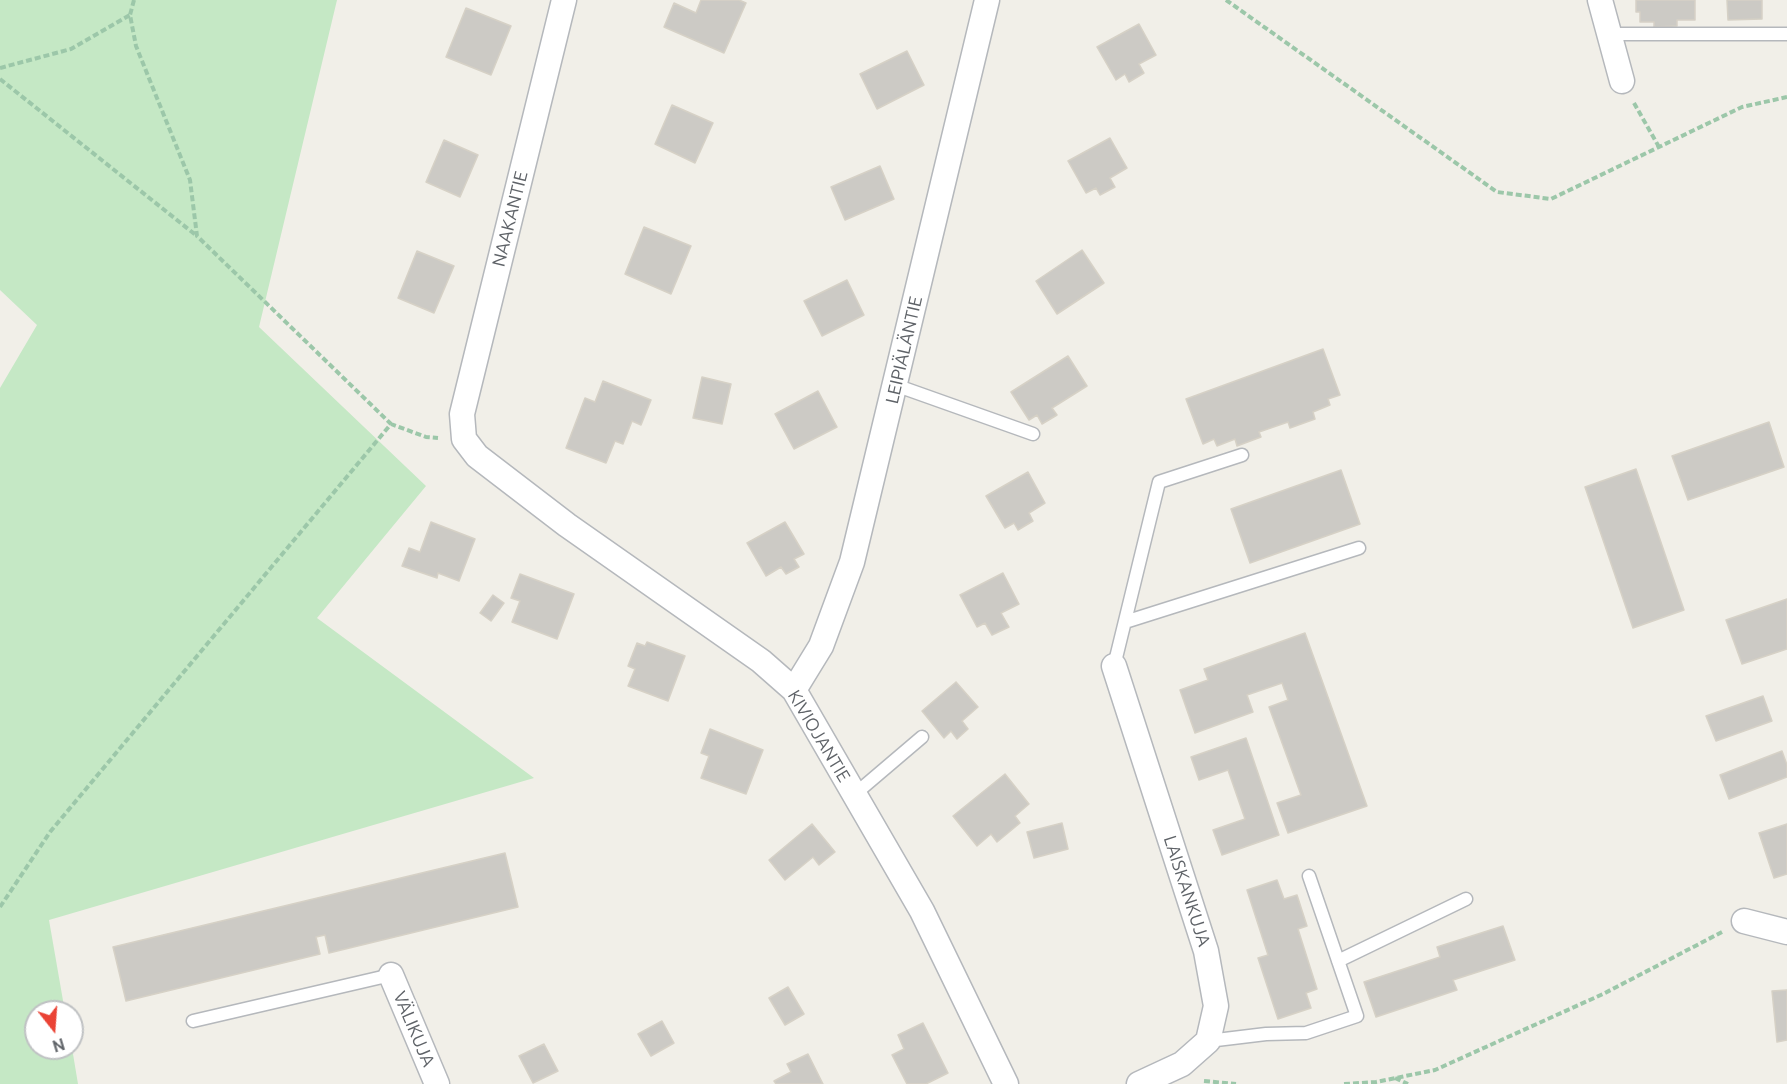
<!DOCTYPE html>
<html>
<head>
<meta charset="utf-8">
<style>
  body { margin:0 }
  #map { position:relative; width:1787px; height:1084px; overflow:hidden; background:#f1efe8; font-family:Ubuntu,sans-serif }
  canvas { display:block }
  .north { position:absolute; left:24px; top:1000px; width:60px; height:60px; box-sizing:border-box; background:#fff; border:2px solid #bfc1c3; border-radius:50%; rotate:163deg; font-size:16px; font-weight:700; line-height:24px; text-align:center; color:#5f6368 }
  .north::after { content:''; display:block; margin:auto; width:21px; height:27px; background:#ea4335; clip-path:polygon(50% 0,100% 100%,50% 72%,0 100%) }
</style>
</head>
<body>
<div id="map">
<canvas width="1787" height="1084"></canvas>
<div class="north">N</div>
</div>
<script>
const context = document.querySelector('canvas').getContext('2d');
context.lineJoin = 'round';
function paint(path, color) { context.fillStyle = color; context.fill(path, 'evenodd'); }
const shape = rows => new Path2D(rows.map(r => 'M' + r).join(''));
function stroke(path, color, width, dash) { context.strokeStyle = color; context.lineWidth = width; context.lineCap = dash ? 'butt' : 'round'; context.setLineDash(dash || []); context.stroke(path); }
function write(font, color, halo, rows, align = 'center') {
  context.font = font + ' Ubuntu,sans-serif'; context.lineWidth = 5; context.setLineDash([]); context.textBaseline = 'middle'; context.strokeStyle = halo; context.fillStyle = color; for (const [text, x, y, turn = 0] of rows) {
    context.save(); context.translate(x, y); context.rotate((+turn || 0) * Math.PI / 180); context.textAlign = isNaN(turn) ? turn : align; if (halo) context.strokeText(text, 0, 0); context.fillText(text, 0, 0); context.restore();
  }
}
paint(shape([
  [0,0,337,0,259,327,426,486,317,618,534,778,49,920,65,1012,36,1012,36,1048,72,1048,78,1084,0,1084,0,388,37,325,0,290]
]), '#c5e8c5');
const building = shape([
  [701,0,739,0,746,3,724,53,664,27,674,3,696,13,701,0],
  [1636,0,1695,0,1695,20,1677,20,1677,26,1654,27,1654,22,1640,22,1640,12,1636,12,1636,0],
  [1727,0,1762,0,1762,19,1728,20,1727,0],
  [466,8,511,26,491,75,446,57,466,8],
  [1139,24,1156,55,1139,64,1144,73,1129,82,1125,74,1116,80,1097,47,1139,24],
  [907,51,924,85,877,109,860,74,907,51],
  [672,105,713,123,695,163,655,144,672,105],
  [1110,138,1127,168,1110,178,1115,187,1100,195,1096,188,1086,193,1068,161,1110,138],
  [444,140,478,155,460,197,426,182,444,140],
  [880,166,894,199,845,220,831,187,880,166],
  [644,227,691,246,671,294,625,274,644,227],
  [1082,250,1104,283,1057,314,1036,281,1082,250],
  [417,251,454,266,434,313,398,298,417,251],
  [847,280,864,315,822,336,804,301,847,280],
  [1323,349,1340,395,1328,399,1330,405,1313,412,1315,419,1290,428,1288,422,1259,432,1261,437,1237,446,1235,439,1217,446,1214,439,1203,444,1186,399,1323,349],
  [1068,356,1087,386,1052,408,1057,415,1042,424,1037,415,1029,420,1011,392,1068,356],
  [702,377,731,384,722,424,693,418,702,377],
  [603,381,651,400,641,425,632,421,623,444,615,441,606,463,566,448,585,398,595,402,603,381],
  [818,391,837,427,794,449,775,414,818,391],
  [1769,422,1784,467,1688,500,1672,456,1769,422],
  [1636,469,1684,610,1633,628,1585,487,1636,469],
  [1341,470,1360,524,1250,563,1231,509,1341,470],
  [1028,472,1045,503,1029,513,1033,521,1018,530,1014,523,1005,528,986,496,1028,472],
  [431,522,475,539,459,581,438,573,437,578,402,566,409,548,420,552,431,522],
  [785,522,804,554,794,559,799,567,786,574,781,567,766,576,747,543,785,522],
  [1003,573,1019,604,1001,613,1009,627,992,635,985,623,977,627,960,595,1003,573],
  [520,574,574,594,557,639,512,622,520,601,511,598,520,574],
  [493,595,504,603,491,621,480,613,493,595],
  [1787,599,1787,649,1742,664,1726,620,1787,599],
  [1305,633,1367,806,1288,833,1277,803,1301,795,1269,707,1288,700,1282,683,1247,695,1253,712,1195,733,1180,690,1208,680,1204,669,1305,633],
  [647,642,685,656,668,701,628,686,635,669,628,666,637,643,645,646,647,642],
  [956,682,978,707,962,721,968,729,957,739,951,731,944,738,922,711,956,682],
  [1763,696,1772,721,1716,741,1706,716,1763,696],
  [710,729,763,750,746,794,701,778,709,756,701,753,710,729],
  [1246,738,1279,835,1222,855,1213,830,1245,819,1228,770,1199,780,1191,757,1246,738],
  [1782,751,1787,765,1787,777,1729,799,1720,775,1782,751],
  [1005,774,1029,804,1015,816,1020,823,997,842,991,834,977,846,953,816,1005,774],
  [1062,823,1068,849,1034,858,1027,832,1062,823],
  [812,824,835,852,819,865,813,857,785,880,769,860,812,824],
  [1787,824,1787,874,1774,878,1759,833,1787,824],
  [505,853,518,907,329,953,325,935,316,937,320,954,126,1001,113,947,505,853],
  [1277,880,1284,899,1297,895,1307,926,1298,929,1317,989,1306,993,1311,1008,1278,1019,1258,958,1268,955,1247,890,1277,880],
  [1503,926,1515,960,1453,980,1457,990,1376,1017,1364,982,1440,957,1437,947,1503,926],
  [788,987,804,1014,785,1025,769,998,788,987],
  [1787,990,1787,1040,1777,1042,1772,991,1787,990],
  [662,1021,674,1043,651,1056,638,1034,662,1021],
  [923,1023,948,1073,926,1084,907,1084,892,1055,904,1049,898,1035,923,1023],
  [544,1044,558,1071,533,1083,519,1056,544,1044],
  [808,1054,823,1084,776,1084,774,1081,791,1072,787,1064,808,1054]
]);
paint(building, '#cccac5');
stroke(building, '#d6d1c6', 1.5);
const service = shape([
  [1609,34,1786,34],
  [895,385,1033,434],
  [1125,622,1359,548],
  [1114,666,1159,482,1242,455],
  [855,794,922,737],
  [1338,961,1466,899],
  [193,1021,391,975],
  [1208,1041,1266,1034,1306,1033,1357,1016,1309,876]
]);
const minor = shape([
  [564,0,462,414,464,439,477,456,567,525,761,661,794,690,922,911,1006,1084],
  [1600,0,1622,81],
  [1114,666,1206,951,1216,1006,1208,1041,1182,1064,1139,1084],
  [794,690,821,646,852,562,987,0],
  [1744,921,1787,932],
  [391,975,437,1084]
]);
stroke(service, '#b5b8bc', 15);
stroke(minor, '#b5b8bc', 27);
stroke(shape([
  [134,0,130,15,136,46,190,180,197,236,391,424],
  [1226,0,1497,192,1551,199,1742,107,1787,97],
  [0,68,71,49,130,15],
  [0,79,197,236],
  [1634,103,1659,147],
  [0,907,50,832,391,424,426,437,438,438],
  [1395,1078,1408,1084],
  [1204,1081,1236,1084],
  [1344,1084,1376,1082,1435,1070,1603,994,1722,932]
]), '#9cc7a9', 4, [6, 3]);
stroke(service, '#fff', 12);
stroke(minor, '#fff', 24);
write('18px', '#5f6368', '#fff', [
  ["NAAKANTIE",510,219,-76],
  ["LEIPIÄLÄNTIE",904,350,-77],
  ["KIVIOJANTIE",819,736,59],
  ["LAISKANKUJA",1187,891,72],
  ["VÄLIKUJA",414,1029,67]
]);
</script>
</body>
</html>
